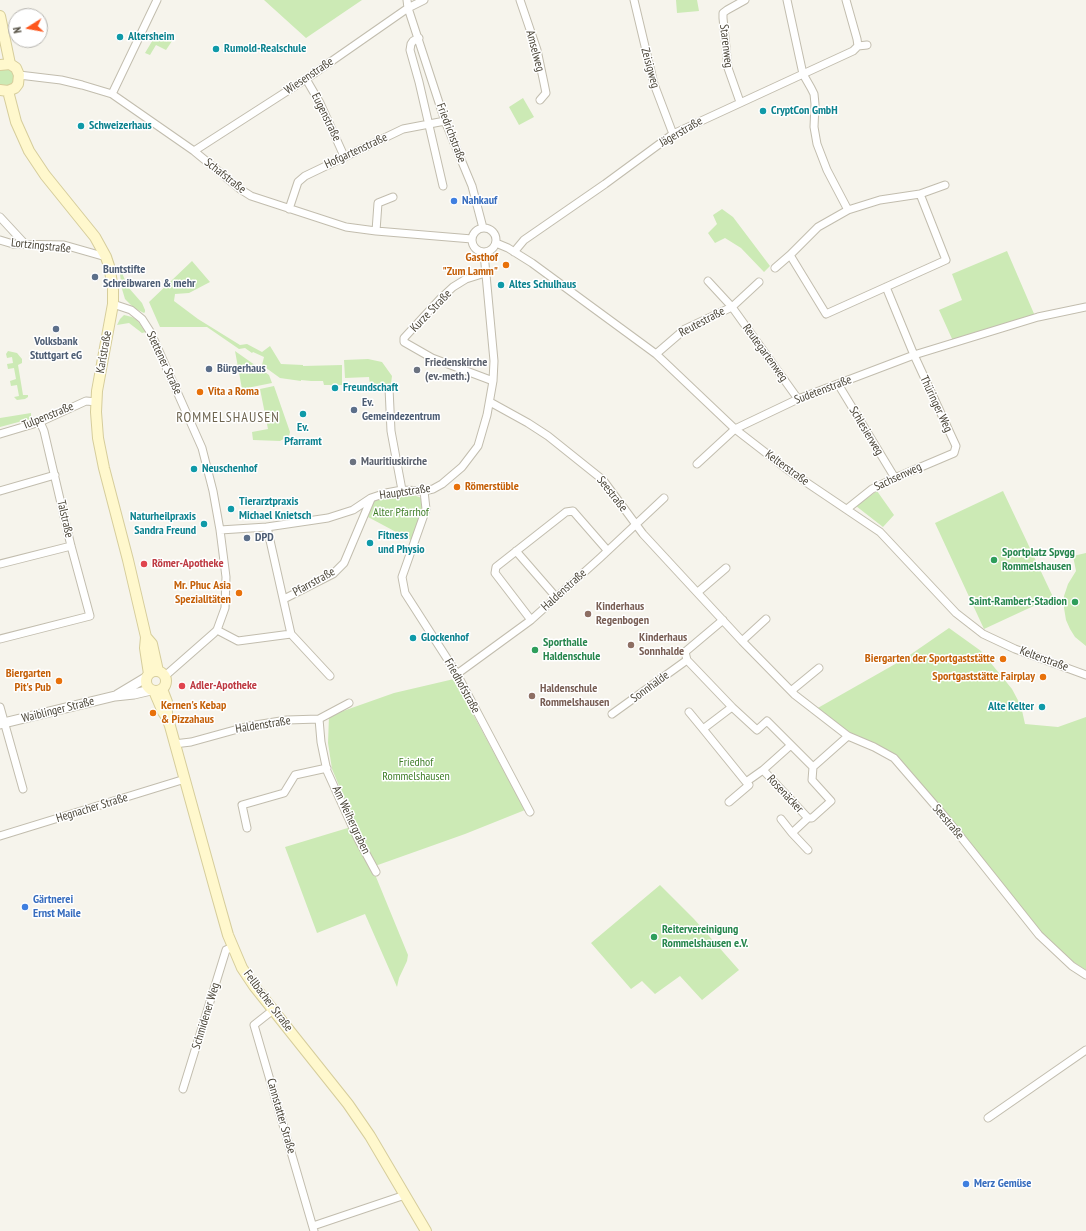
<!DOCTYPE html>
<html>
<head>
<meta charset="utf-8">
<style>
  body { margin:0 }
  #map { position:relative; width:1086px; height:1231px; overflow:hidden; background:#f6f4ec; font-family:"PT Sans Narrow",sans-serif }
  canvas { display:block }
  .north { position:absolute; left:8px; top:8px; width:40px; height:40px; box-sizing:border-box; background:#fff; border:1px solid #b7b5b0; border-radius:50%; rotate:259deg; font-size:11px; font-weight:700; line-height:16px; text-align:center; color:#4b4639 }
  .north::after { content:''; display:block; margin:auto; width:14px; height:18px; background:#fd561c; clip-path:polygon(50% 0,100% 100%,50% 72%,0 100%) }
</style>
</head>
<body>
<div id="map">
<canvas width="1086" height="1231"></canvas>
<div class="north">N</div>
</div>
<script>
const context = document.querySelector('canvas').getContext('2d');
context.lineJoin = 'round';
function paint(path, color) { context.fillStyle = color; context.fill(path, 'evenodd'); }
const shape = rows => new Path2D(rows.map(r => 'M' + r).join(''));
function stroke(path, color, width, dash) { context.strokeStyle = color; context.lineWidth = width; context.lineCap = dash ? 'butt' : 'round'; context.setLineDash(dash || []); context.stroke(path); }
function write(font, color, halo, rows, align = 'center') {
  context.font = font + ' "PT Sans Narrow",sans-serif'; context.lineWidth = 3; context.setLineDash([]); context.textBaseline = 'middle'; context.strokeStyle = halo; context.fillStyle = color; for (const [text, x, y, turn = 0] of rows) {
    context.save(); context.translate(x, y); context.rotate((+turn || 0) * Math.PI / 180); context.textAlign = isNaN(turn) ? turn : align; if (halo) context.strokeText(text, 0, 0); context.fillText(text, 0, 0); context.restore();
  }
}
paint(shape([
  [264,0,362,0,306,38],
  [676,0,697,0,699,11,677,13],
  [157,33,172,41,166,50,156,45,150,55,145,53],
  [2,68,11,69,14,74,14,81,10,86,7,87,0,85,0,69],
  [523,98,534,117,519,125,509,107],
  [722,209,733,217,770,266,764,272,741,248,725,238,715,243,708,233,717,224,713,215],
  [1007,251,1035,316,953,341,939,310,962,300,952,274],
  [192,261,210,282,189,293,175,294,174,301,198,319,240,345,247,344,262,352,270,346,281,364,303,365,303,366,342,365,342,385,324,385,323,381,311,381,301,380,301,381,280,378,262,365,264,357,253,352,252,353,245,348,239,349,207,327,160,327,149,302],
  [121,273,122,273,128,287,142,303,145,310,145,312,144,313,134,308,125,299,122,289,120,274],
  [124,315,132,317,137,320,146,332,142,333,129,323,117,325,120,319],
  [8,351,17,353,22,359,22,363,18,365,23,395,28,395,28,397,25,399,17,400,14,397,19,396,17,385,11,386,10,381,16,379,14,368,8,369,7,364,13,363,12,357,7,358,6,354],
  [235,351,269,375,272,383,242,389],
  [368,359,382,362,392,376,391,384,390,386,371,386,370,385,369,377,345,378,344,360],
  [274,386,290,432,289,436,280,441,253,440,252,432,268,429,260,389],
  [31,413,31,421,26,423,26,420,0,427,0,418],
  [877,491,894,515,883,527,856,506],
  [1003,491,1053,597,984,629,935,523],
  [403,495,416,496,422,498,423,509,411,540,368,517,373,501],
  [1086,553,1086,646,1075,637,1070,629,1066,620,1064,608,1064,596,1068,584,1076,571,1073,556],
  [949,628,981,651,1012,689,1021,706,1025,724,1058,727,1086,717,1086,970,1072,961,1040,931,947,815,876,745,851,733,816,709,904,659],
  [454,679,525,810,465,834,375,866,355,827,356,826,332,769,328,743,329,716,394,693],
  [351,827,374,872,408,955,407,961,399,978,397,987,365,914,317,933,285,847],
  [660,885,694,919,739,970,702,1000,680,976,655,994,642,981,631,989,591,943]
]), '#cceab5');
const minor = shape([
  [407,0,408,8,445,121,472,186,483,228],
  [520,0,537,50,544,83,546,93,540,100],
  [634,0,654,84,673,134],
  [787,0,803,74,811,88,814,94,815,104,814,127,817,144,827,170,848,210],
  [846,0,857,39,858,46],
  [419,38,413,41,411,44,410,50,419,82,443,186],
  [19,75,61,80,82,85,112,94,194,151,240,189,251,196,346,227,376,231,472,239],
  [306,79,320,103,344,156],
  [112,94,157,0],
  [740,102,728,68,723,18,723,13,727,10,745,0],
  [194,151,306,79,408,8,424,0],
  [920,194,946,260,826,314,790,255,818,227,848,210,880,200,920,194],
  [920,194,945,185],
  [289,209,298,182,305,176,403,129,445,121],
  [0,217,25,244],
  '472 240a12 12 0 1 1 24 0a12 12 0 1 1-24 0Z',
  [376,231,378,203,393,197],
  [0,240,13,244,64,245,106,257],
  [496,243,508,248,532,263,656,354,735,429,788,470,880,532,956,613,983,634,1015,649,1086,675],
  [514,252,524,240,605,184,673,134,803,74,853,51,858,46,867,45],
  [775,268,790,255],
  [485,273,466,279,453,287,440,299,404,338,404,342,432,358,493,381],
  [708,281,732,307,798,399],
  [113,304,131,310,142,319,151,333,202,448,213,491,220,530,226,577,225,608,217,630,214,633,165,676],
  [656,354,685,329,732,307,759,282],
  [838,384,895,478],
  [389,388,391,431,402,490],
  [490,402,528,423,548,436,603,480,643,534,742,641,795,695,848,736,874,747,894,758,945,817,1039,935,1072,966,1086,975],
  [0,434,40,422,86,401,97,402],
  [697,464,735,429,798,399,914,355,1038,317,1086,307],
  [0,491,55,475],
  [424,491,426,509,402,577,405,593,457,674,530,812],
  [847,509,872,489,895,478,954,453,956,446,914,355,886,287],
  [267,527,291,634],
  [220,530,267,527,328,518,353,510,371,498,386,493,402,490,424,491,433,489,442,484,462,467,478,446,487,415,493,381,494,361,484,253],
  [516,551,556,597],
  [0,564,71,546],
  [698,592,726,568],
  [284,599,333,574,344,563,371,499],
  [531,620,495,573,496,567,566,512,573,511,607,550],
  [217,630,238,641,291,634,330,676],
  [0,639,90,616,71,546,44,431,40,422],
  [742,641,766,619],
  [687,660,732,707,703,729,746,782,763,770,791,745,813,767,848,736],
  [457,674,531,620,600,558,664,498],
  [791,691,819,668],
  [0,707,23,789],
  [732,707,757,730,767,721,791,745],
  [689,712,703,729],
  [612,714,687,660,685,652,723,620],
  [319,719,321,742,327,771,357,837,376,872],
  [174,744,191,742,249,726,287,720,319,719,349,703],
  [763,770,808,818],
  [729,802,749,785,746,782],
  [781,819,792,833],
  [247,828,242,805,284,793,295,775,327,768],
  [0,836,185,779],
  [808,850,792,833,808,818,812,818,831,801,812,780,813,767],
  [273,1010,254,1025,314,1231],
  [183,1089,226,950,233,947],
  [988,1118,1086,1050],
  [313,1226,405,1195]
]);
const tertiary = shape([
  [117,695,147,677],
  [0,724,115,696,134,694,151,690]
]);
const secondary = shape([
  [0,16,10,64],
  [0,65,10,64,16,68,19,75,18,84,15,88,8,91,0,90],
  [8,91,16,122,29,151,45,175,95,237,106,257,109,266,113,288,113,304,97,391,96,412,98,438,104,468,128,560,146,637,145,648,149,674],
  [146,637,152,644,158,671],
  '146 681a10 10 0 1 1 20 0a10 10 0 1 1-20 0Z',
  [162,689,167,702,167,718,170,726,215,889,228,935,242,968,254,986,348,1104,370,1136,426,1231],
  [154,691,163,712,167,718]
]);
stroke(minor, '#c2bdae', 9);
stroke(tertiary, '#c2bdae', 11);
stroke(secondary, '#d6cd9b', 12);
stroke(minor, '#fff', 7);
stroke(tertiary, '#fff', 9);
stroke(secondary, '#fff8cd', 10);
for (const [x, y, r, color] of [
  [120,37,4,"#0f9aa8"],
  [216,49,4,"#0f9aa8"],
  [763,111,4,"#0f9aa8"],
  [81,126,4,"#0f9aa8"],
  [454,201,4,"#3f7fe0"],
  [506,265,4,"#e8710a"],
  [95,277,4,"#5c6f8a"],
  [501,285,4,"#0f9aa8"],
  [56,329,4,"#5c6f8a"],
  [209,369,4,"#5c6f8a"],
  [417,370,4,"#6b7280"],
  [335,388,4,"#0f9aa8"],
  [200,392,4,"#e8710a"],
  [354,410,4,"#5c6f8a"],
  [303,414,4,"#0f9aa8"],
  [353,462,4,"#6b7280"],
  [194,469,4,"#0f9aa8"],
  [457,487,4,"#e8710a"],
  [231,509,4,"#0f9aa8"],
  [204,524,4,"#0f9aa8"],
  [247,538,4,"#5c6f8a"],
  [370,543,4,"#0f9aa8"],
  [994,560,4,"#2e9e5b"],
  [144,564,4,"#e0444e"],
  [239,593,4,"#e8710a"],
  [1075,602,4,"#2e9e5b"],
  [588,614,4,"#8d6e63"],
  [413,638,4,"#0f9aa8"],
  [631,645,4,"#8d6e63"],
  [535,650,4,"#2e9e5b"],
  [1003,659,4,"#e8710a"],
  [1043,677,4,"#e8710a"],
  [59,681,4,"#e8710a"],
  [182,686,4,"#e0444e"],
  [532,696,4,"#8d6e63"],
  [1042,707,4,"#0f9aa8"],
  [153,713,4,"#e8710a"],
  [25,907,4,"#3f7fe0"],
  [654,937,4,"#2e9e5b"],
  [966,1184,4,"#3f7fe0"]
]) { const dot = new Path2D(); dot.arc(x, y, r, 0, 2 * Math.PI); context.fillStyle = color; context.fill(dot); stroke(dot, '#fff', 1.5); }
write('bold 12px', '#0d838f', '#fff', [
  ["Altersheim",128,37],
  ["Rumold-Realschule",224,49],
  ["CryptCon GmbH",771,111],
  ["Schweizerhaus",89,126],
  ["Altes Schulhaus",509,285],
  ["Freundschaft",343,388],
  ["Ev.",303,428,"center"],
  ["Pfarramt",303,442,"center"],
  ["Neuschenhof",202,469],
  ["Tierarztpraxis",239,502],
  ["Michael Knietsch",239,516],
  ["Naturheilpraxis",196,517,"right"],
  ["Sandra Freund",196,531,"right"],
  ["Fitness",378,536],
  ["und Physio",378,550],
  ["Glockenhof",421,638],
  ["Alte Kelter",1034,707,"right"]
], 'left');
write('12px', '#4b4639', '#fff', [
  ["Starenweg",726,46,83],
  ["Amselweg",535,51,75],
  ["Zeisigweg",650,68,75],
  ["Wiesenstraße",309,76,-34],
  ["Eugenstraße",326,117,64],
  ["Jägerstraße",681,132,-30],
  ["Friedrichstraße",451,133,69],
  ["Hofgartenstraße",356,151,-25],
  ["Schafstraße",225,176,38],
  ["Lortzingstraße",41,246,6],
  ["Kurze Straße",431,311,-46],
  ["Reutestraße",702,322,-28],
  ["Karlstraße",104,352,-80],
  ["Reutegartenweg",765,353,54],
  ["Stettener Straße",164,363,65],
  ["Sudetenstraße",823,390,-21],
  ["Thüringer Weg",936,404,65],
  ["Tulpenstraße",48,416,-22],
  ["Schlesierweg",866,431,59],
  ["Kelterstraße",787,468,36],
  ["Sachsenweg",898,477,-25],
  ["Hauptstraße",405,492,-8],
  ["Seestraße",612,494,52],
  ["Talstraße",65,519,77],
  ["Pfarrstraße",314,582,-29],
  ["Haldenstraße",564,590,-42],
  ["Kelterstraße",1044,659,20],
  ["Friedhofstraße",462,686,61],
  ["Sonnhalde",650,687,-36],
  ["Waiblinger Straße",58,710,-14],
  ["Haldenstraße",263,725,-9],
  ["Rosenäcker",785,794,47],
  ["Hegnacher Straße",92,808,-17],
  ["Am Weihergraben",351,820,65],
  ["Seestraße",948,822,50],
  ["Fellbacher Straße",268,1001,53],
  ["Schmidener Weg",206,1016,-73],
  ["Cannstatter Straße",281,1116,74]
]);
write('bold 12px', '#366cbe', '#fff', [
  ["Nahkauf",462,201],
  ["Gärtnerei",33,900],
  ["Ernst Maile",33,914],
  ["Merz Gemüse",974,1184]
], 'left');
write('bold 12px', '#c56008', '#fff', [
  ["Gasthof",498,258],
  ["\"Zum Lamm\"",498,272],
  ["Vita a Roma",208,392,"left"],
  ["Römerstüble",465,487,"left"],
  ["Mr. Phuc Asia",231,586],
  ["Spezialitäten",231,600],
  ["Biergarten der Sportgaststätte",995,659],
  ["Biergarten",51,674],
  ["Pit's Pub",51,688],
  ["Sportgaststätte Fairplay",1035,677],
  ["Kernen's Kebap",161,706,"left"],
  ["& Pizzahaus",161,720,"left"]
], 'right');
write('bold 12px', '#4e5e75', '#fff', [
  ["Buntstifte",103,270],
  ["Schreibwaren & mehr",103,284],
  ["Volksbank",56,342,"center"],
  ["Stuttgart eG",56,356,"center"],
  ["Bürgerhaus",217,369],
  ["Ev.",362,403],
  ["Gemeindezentrum",362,417],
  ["DPD",255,538]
], 'left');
write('bold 12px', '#5b616d', '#fff', [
  ["Friedenskirche",425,363],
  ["(ev.-meth.)",425,377],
  ["Mauritiuskirche",361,462]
], 'left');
write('12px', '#417f2a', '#fff', [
  ["Alter Pfarrhof",401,513],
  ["Friedhof",416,763],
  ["Rommelshausen",416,777]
]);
write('bold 12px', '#27864d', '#fff', [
  ["Sportplatz Spvgg",1002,553],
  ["Rommelshausen",1002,567],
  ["Saint-Rambert-Stadion",1067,602,"right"],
  ["Sporthalle",543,643],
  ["Haldenschule",543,657],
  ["Reitervereinigung",662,930],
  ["Rommelshausen e.V.",662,944]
], 'left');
write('bold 12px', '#be3a42', '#fff', [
  ["Römer-Apotheke",152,564],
  ["Adler-Apotheke",190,686]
], 'left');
write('bold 12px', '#785e54', '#fff', [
  ["Kinderhaus",596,607],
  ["Regenbogen",596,621],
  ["Kinderhaus",639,638],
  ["Sonnhalde",639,652],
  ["Haldenschule",540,689],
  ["Rommelshausen",540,703]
], 'left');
context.letterSpacing = '1px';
write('14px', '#6e6550', '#fff', [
  ["ROMMELSHAUSEN",228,418]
]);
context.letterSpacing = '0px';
</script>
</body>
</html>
